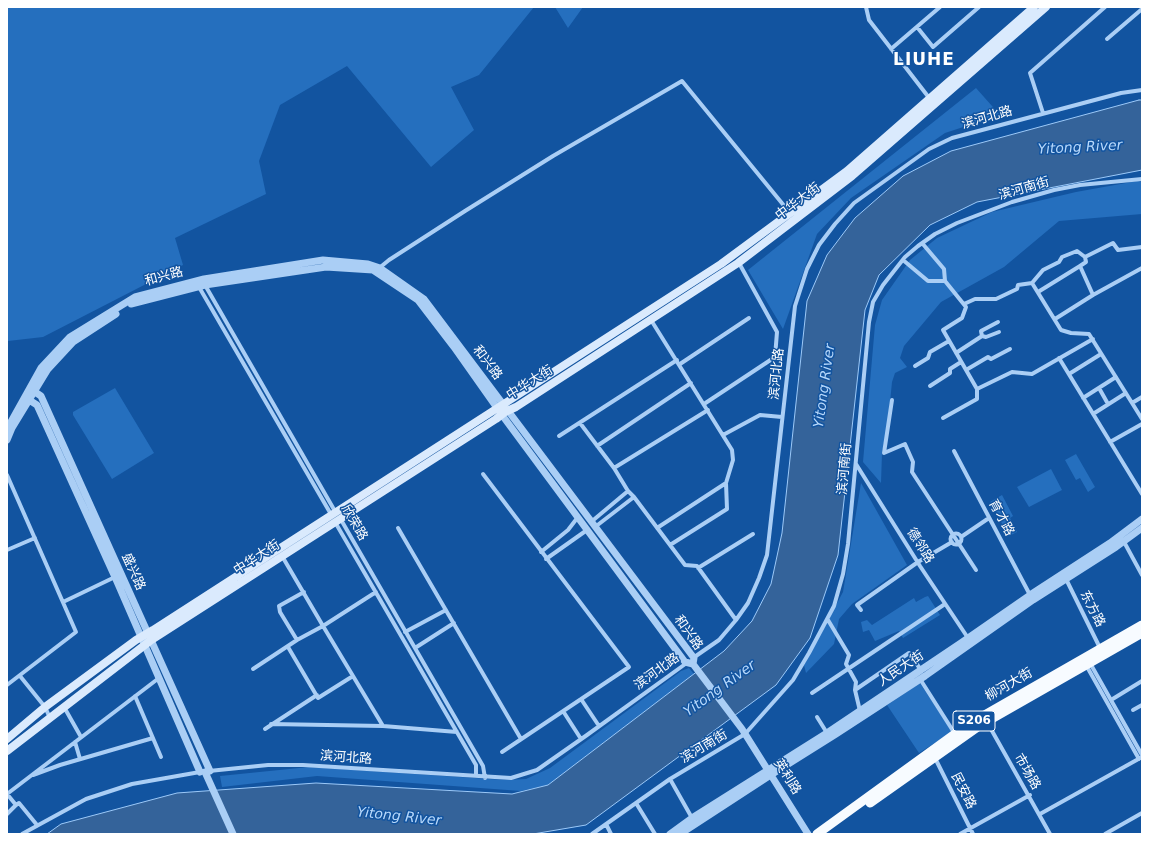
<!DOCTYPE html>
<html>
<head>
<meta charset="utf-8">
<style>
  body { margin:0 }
  #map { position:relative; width:1149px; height:841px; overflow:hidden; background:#1254a0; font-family:"DejaVu Sans",sans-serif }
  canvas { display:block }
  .frame { position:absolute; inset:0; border:8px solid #fff; pointer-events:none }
</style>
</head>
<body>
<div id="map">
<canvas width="1149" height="841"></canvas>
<div class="frame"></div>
</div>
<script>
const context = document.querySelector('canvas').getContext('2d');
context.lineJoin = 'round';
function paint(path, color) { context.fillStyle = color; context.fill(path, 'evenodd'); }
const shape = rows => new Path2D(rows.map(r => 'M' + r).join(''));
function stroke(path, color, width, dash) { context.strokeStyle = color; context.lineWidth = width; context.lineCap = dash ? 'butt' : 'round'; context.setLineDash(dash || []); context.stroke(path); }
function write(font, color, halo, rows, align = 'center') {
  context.font = font + ' "DejaVu Sans","Noto Sans SC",sans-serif'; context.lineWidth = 3; context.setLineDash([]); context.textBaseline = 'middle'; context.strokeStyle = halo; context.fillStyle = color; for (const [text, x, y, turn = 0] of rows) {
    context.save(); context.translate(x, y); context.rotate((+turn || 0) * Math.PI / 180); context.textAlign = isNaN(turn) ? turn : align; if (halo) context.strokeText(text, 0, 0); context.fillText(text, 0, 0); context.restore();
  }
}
paint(shape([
  [7,7,534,7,479,75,451,87,474,130,431,167,347,66,280,105,259,161,266,194,175,238,183,265,43,337,8,341,7,337],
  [555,7,583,7,568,28],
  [976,88,1000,115,945,133,851,198,817,234,783,329,748,270],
  [1137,181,1142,182,1142,214,1059,221,1004,267,941,302,904,346,900,358,907,367,895,373,892,382,888,423,882,453,881,483,863,462,875,325,882,300,910,260,937,238,992,212,1076,192],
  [115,388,154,453,112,479,73,415,73,412],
  [1076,454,1095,487,1088,492,1080,478,1076,480,1065,460],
  [1051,469,1062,490,1029,507,1017,487],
  [861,483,907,565,852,604,839,619,834,644,806,673,804,665,843,592],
  [1002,495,1013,516,1010,518,1017,532,1009,536,990,502],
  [928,596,940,615,903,638,899,631,875,641,869,630,863,632,861,622,867,620,872,625,914,598,916,602,925,597],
  [689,668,694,674,548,785,521,791,317,776,222,787,220,776,309,767,505,780,526,779,550,768,681,671],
  [920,683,952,732,919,753,887,705]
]), '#256fbe');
const water = shape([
  [1139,100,1142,100,1142,170,977,202,930,225,879,275,865,310,838,555,810,638,776,685,586,825,533,834,47,834,61,824,177,793,316,783,512,794,548,785,724,651,752,621,771,584,782,533,807,301,827,255,855,218,903,176,951,151,1139,100]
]);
paint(water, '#34639a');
stroke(water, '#9cc9f8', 1);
stroke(shape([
  [866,7,869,20,930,99],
  [917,27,933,47,979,7],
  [1107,39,1142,9],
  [891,49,940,7],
  [1043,113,1030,73,1105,7],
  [922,243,944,269,945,281,966,307,962,318,943,330,977,389],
  [1085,257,1113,243,1118,250,1142,247],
  [903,260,928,281,945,281],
  [378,269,389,260,465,211,553,156,682,81,790,213],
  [1032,283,1061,330,1071,333,1089,334,1142,419],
  [205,285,336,513],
  [199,287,332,516],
  [1038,292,1080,266],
  [964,304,975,299,996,299,1017,289,1018,285,1032,283,1043,270,1059,262,1062,257,1077,251,1085,257,1086,262,1080,266,1093,295],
  [1055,319,1093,295,1142,268],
  [651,320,732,450,733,460,726,483,727,509,670,545],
  [982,336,986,337,999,332],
  [956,353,982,336,981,331,998,322],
  [1059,358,1142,494],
  [680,364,749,318],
  [915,366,928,358,930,352,949,341],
  [966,370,988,357,991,359,1010,349],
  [1069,374,1101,354],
  [930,386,950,373,950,369,961,362],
  [1099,388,1108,404],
  [1083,398,1116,377],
  [892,400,884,453,905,444,913,462,912,472,976,570],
  [1132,403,1142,397],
  [704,404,775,357,777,332,739,263],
  [1093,414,1126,393],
  [943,418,977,399,977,389,1012,372,1032,374,1093,339],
  [580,423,614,468,628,491,634,497,685,565,697,566,736,620],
  [723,435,760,415,782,417],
  [559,436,677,360],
  [1110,442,1142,424],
  [597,446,691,383],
  [954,451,1030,595],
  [856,464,920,566,968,638],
  [614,468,708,410],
  [483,474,629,667,502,752],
  [7,475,76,632,7,685],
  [340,518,483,766,485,778],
  [335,522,476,765,476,776],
  [591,522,628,491],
  [595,527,634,497],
  [398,528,521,739],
  [657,528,726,483],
  '950.5 539a5.5 5.5 0 1 1 11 0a5.5 5.5 0 1 1-11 0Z',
  [961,537,989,518],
  [1123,540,1142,575],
  [7,550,35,538],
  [541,552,568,530,578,517],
  [546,559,587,530],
  [698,568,753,534],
  [1066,579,1100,648],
  [376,592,323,626,383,726],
  [63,602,115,577],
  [861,610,857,605,918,562,952,542],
  [828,620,849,655,846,664,856,682,855,690,860,711],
  [405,632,446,610],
  [297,640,280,612,279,606,304,592],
  [288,647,318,698,353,676],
  [415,648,454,623],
  [693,658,719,640,736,620,748,603,759,578,767,555,795,306,807,269,819,245,835,224,854,203,929,149,952,138,1121,93,1142,90],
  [1090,663,1142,755],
  [1086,665,1139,759],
  [253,669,297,640,323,626,282,556],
  [20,676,45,707,50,718],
  [920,679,955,734],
  [855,690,909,653,921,670],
  [812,693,945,604],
  [135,696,161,757],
  [581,699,599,726],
  [1111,700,1142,681],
  [64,707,81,737],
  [1133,710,1142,705],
  [563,711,581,739],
  [817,717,827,733],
  [987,722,1050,834],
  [271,724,383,726,457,732],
  [265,729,317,695],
  [75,742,80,759],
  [935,758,973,834],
  [209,771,268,765,303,765,511,778,537,770,587,735,688,662],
  [33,775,60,765,153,738],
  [670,779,692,818],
  [7,794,159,678],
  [7,794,16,805,7,814],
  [636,803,655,834],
  [16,805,19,803,37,825],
  [1040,814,1142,757],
  [606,824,611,834],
  [22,834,86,799,132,784,200,772],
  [592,834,670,779,745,734,793,680,809,653,834,606,843,574,848,544,869,322,873,302,883,285,905,257,918,246,935,234,957,223,1012,202,1054,190,1080,185,1142,179],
  [960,834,1030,795],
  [1105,834,1142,813]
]), '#aacef5', 4);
stroke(shape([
  [131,304,205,285,326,267,373,270,418,300,454,347,502,415,685,662,693,664],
  [32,390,41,396,210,771],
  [26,398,37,405,115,577,200,772],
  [7,429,41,368,70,337,135,297,204,279,323,260,368,264,380,268,424,299,694,658,693,664],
  [7,440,12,428,48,369,73,342,116,314],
  [693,664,742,729,808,834],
  [205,772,233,834],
  [670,834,692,818,827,733,961,643,1030,595,1110,543,1142,519],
  [680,834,769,776,836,734,925,676,1033,600,1116,547,1142,528]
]), '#aacef5', 7);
stroke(shape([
  [7,739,45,707,136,640,153,630,721,264,847,171,1034,7],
  [7,751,150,641,496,419,505,412,516,407,738,263,852,176,1046,7]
]), '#daeafd', 8);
stroke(shape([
  [870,803,979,726,1142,633],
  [817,834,955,734,983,716,1142,625]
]), '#f7fbff', 9);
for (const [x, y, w] of [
  [974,721,42]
]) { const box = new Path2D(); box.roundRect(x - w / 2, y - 10, w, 20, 3); context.fillStyle = '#1254a0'; context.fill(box); stroke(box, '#fff', 1); }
write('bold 12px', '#fff', null, [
  ["S206",974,721]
]);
write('13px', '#fff', '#1254a0', [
  ["滨河北路",987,118,-16],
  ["滨河南街",1024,189,-16],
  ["中华大街",798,202,-37],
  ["和兴路",164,277,-15],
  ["和兴路",487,363,53],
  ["滨河北路",777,374,-84],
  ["中华大街",530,383,-32],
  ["滨河南街",845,469,-85],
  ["育才路",1001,518,62],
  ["欣荣路",354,523,60],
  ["德邻路",920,546,58],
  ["中华大街",257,558,-33],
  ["盛兴路",133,572,66],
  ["东方路",1092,609,63],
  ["和兴路",688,633,55],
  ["人民大街",901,669,-34],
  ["滨河北路",657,672,-36],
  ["柳河大街",1009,685,-30],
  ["滨河南街",704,747,-31],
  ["滨河北路",346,758,4],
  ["市场路",1027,772,60],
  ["英利路",787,777,58],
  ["民安路",963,791,63]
]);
write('italic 14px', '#b7d8fb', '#1254a0', [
  ["Yitong River",1080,148,-3],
  ["Yitong River",825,386,-82],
  ["Yitong River",720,689,-36],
  ["Yitong River",399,817,6]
]);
context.letterSpacing = '1px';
write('bold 17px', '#fff', '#1254a0', [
  ["LIUHE",924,61]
]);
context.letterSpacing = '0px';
</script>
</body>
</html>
